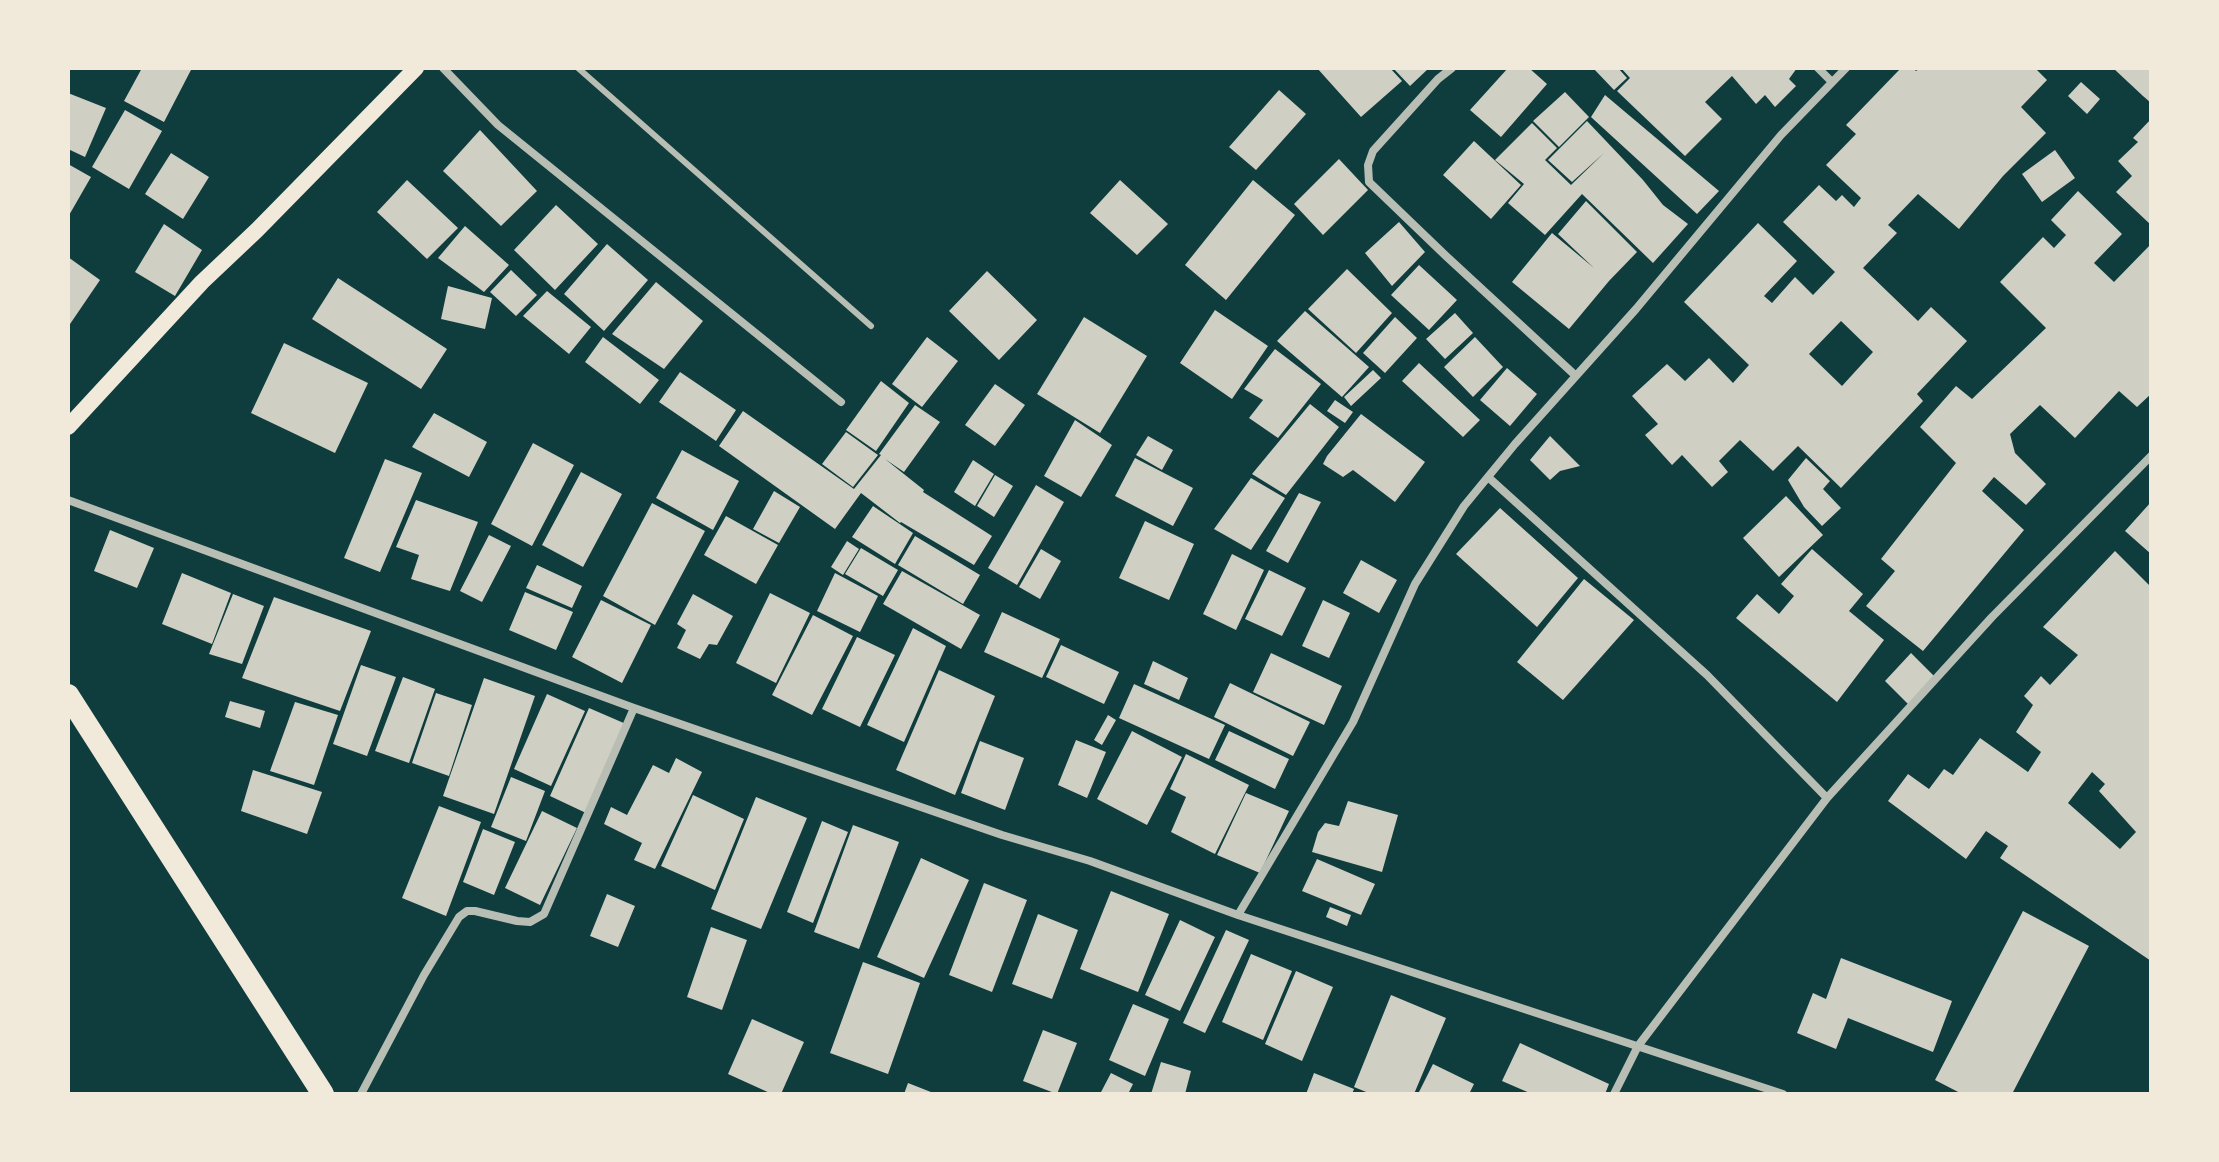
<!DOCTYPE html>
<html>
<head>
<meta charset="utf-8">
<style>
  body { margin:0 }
  #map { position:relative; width:2219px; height:1162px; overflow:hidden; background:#0f3d3e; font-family:Poppins,sans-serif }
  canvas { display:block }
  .frame { position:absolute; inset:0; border:70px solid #f1e9da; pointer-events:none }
</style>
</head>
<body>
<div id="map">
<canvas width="2219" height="1162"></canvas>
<div class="frame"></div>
</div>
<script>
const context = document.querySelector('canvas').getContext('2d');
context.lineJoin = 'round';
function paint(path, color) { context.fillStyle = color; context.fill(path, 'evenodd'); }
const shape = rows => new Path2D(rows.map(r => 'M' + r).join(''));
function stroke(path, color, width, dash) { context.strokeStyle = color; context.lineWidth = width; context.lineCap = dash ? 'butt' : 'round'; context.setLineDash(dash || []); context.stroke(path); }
paint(shape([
  [142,68,192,68,164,122,124,101],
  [1317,68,1390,68,1402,81,1361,117],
  [1393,68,1429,68,1410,86],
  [1508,68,1529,68,1547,84,1501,137,1470,110],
  [1593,68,1618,68,1627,78,1614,90],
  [1621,68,1797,68,1789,79,1796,86,1775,107,1765,95,1756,104,1732,76,1705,102,1722,119,1685,156,1617,91,1630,78],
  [1901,68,1913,68,1916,71,1920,68,2035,68,2047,80,2021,107,2046,133,2003,176,1959,229,1918,194,1888,225,1897,233,1863,268,1918,321,1931,307,1967,341,1917,394,1923,401,1841,488,1798,446,1773,471,1740,440,1719,461,1728,472,1712,487,1682,455,1672,465,1645,435,1658,424,1632,396,1667,364,1685,381,1709,358,1733,383,1749,365,1684,302,1758,223,1797,261,1764,296,1772,303,1795,277,1813,295,1835,272,1783,222,1819,185,1836,201,1842,195,1854,207,1861,198,1826,165,1856,134,1846,125],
  [1841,321,1873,352,1842,386,1809,354],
  [2113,68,2151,68,2151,103,2143,96],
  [2081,82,2100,99,2087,114,2068,96],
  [1279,90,1306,114,1256,170,1229,147],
  [1565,92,1589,117,1559,147,1533,121],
  [68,93,106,108,85,157,68,149],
  [1605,95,1719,191,1697,214,1591,117],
  [125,110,162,131,129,189,92,167],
  [2151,119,2151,225,2116,192,2132,176,2118,161,2138,142,2133,138],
  [1587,121,1643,180,1663,205,1688,224,1653,263,1582,194,1545,235,1508,203,1524,184,1495,160,1532,123,1557,148,1545,160,1571,185,1604,153,1572,182,1548,160],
  [480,130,537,191,501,226,443,171],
  [1474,141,1521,185,1491,219,1443,175],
  [2055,150,2075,178,2042,202,2022,174],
  [171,153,209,177,183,219,145,194],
  [1339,159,1368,190,1323,235,1294,204],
  [68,164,91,177,68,217],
  [407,180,458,228,427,259,377,212],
  [1120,180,1168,224,1137,255,1090,213],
  [1253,180,1295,215,1226,300,1185,265],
  [2078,191,2122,234,2094,263,2114,282,2151,244,2151,394,2137,407,2119,391,2075,438,2040,405,2010,434,2015,453,2046,484,2026,505,1994,477,1982,491,2024,530,1923,651,1866,606,1895,571,1881,559,1956,463,1920,427,1956,386,1972,399,2046,328,2000,282,2043,237,2054,248,2066,235,2051,220],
  [1586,201,1637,252,1609,281,1569,329,1512,282,1552,233,1594,268,1558,234],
  [556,205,598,244,555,290,514,250],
  [1399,222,1425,252,1392,286,1365,253],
  [164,224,202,250,175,296,135,272],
  [465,226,509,265,484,292,438,258],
  [607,244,648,280,604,331,564,294],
  [68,257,100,280,68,327],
  [1419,265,1457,300,1429,330,1391,295],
  [1347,269,1392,313,1356,353,1308,309],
  [511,270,537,295,516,316,490,292],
  [987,271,1037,320,999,360,949,311],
  [338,278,447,349,421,389,312,319],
  [656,282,703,321,664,369,612,334],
  [448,286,492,298,485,329,441,319],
  [547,291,591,327,569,354,523,316],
  [1215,310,1268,346,1232,399,1180,363],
  [1305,311,1369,367,1342,397,1277,341],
  [1455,313,1473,333,1445,359,1426,339],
  [1084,317,1147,356,1100,433,1037,394],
  [1395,317,1417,338,1385,373,1363,353],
  [603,337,659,380,640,404,585,362],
  [927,337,958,361,922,407,892,384],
  [1475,337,1503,367,1473,397,1444,367],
  [284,343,368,383,335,453,251,413],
  [1275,349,1321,384,1278,438,1249,418,1263,400,1244,389],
  [1419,363,1480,420,1463,437,1402,381],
  [1507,368,1537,394,1510,426,1480,400],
  [1373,370,1381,378,1351,406,1344,397],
  [680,372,736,410,716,441,659,402],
  [881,381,909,403,876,451,846,430],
  [995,384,1025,405,995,446,965,425],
  [1335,400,1353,412,1345,423,1327,411],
  [1310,404,1339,427,1286,495,1252,474],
  [915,405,940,422,904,472,885,459,924,490,923,492,992,536,974,565,901,522,900,523,861,493,835,529,719,446,743,411,854,489,881,455,879,454],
  [434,413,487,442,469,477,412,447],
  [1361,414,1425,462,1395,502,1353,470,1343,477,1323,464,1327,456],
  [1075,420,1112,445,1081,497,1044,476],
  [846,432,878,455,853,487,822,464],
  [1148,436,1173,450,1162,470,1136,455],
  [1550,436,1580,466,1560,471,1550,480,1530,460],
  [533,443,574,465,532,546,491,524],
  [682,450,739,481,713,530,656,498],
  [1135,458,1193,488,1173,526,1115,496],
  [1806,458,1830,481,1823,489,1841,508,1822,526,1804,507,1788,480],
  [385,459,422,473,380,572,344,558],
  [973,460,994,474,975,506,954,492],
  [581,472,622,494,583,567,542,545],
  [995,475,1013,486,994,517,977,506],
  [1251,478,1285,498,1251,550,1214,529],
  [1036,485,1064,502,1017,585,988,568],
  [774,491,800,507,779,543,753,529],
  [1299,493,1321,502,1288,563,1266,551],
  [1786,496,1823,535,1779,577,1743,538],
  [416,500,478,522,450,591,411,579,419,555,396,547],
  [2151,502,2151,554,2125,531],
  [652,503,705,531,655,625,603,596],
  [873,506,913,533,895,564,852,537],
  [1500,508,1578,578,1537,627,1456,554],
  [726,516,778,545,756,584,704,555],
  [1145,521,1194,544,1169,600,1119,578],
  [110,530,154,548,137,588,94,571],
  [489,535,511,546,482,602,460,591],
  [915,536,980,575,963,604,898,565],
  [847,541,859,549,843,575,831,567],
  [861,548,898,570,883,596,845,574],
  [1041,549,1061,561,1040,599,1019,587],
  [1812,549,1863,594,1849,611,1884,640,1837,702,1736,618,1757,594,1779,614,1794,596,1781,584],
  [2115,551,2151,587,2151,961,2000,858,2008,846,1986,831,1966,859,1888,801,1908,774,1929,789,1944,769,1953,775,1980,738,2028,772,2041,752,2016,732,2033,705,2024,696,2041,676,2050,685,2078,655,2043,627],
  [2092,772,2105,784,2099,791,2136,832,2120,849,2068,803],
  [1232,554,1264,570,1236,630,1203,614],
  [1361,560,1397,580,1379,613,1343,593],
  [537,565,582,586,572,608,526,588],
  [1269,570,1306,588,1282,636,1245,619],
  [902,571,980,615,961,649,883,604],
  [182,573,231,593,212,644,162,624],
  [835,573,878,596,860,632,817,611],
  [1584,579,1634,620,1563,700,1517,662],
  [525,592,573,612,556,650,509,630],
  [770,593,810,613,776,683,736,663],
  [233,594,264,606,242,664,209,654],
  [693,594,733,616,717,645,709,644,700,659,677,648,686,630,677,624],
  [274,597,371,631,340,711,242,678],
  [601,600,651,625,622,683,572,657],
  [1323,600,1350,613,1329,658,1302,646],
  [1002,612,1060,639,1042,678,984,652],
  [813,615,853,636,812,715,772,695],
  [913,628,946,646,904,742,867,725],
  [857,637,895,655,860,727,822,709],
  [1061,645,1119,672,1104,704,1046,677],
  [1271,653,1342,686,1324,725,1253,692],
  [1911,653,1936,678,1910,706,1885,681],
  [1153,661,1188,678,1179,700,1144,684],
  [361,665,396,677,367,756,333,744],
  [939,670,995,696,955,795,896,770],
  [403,677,435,689,409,763,375,751],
  [484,678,535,696,494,814,443,796],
  [1230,683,1310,722,1293,756,1214,717],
  [1134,684,1225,725,1209,759,1119,718],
  [436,693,472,705,449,776,412,763],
  [547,694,585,711,551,786,514,769],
  [230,701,265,711,260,728,225,717],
  [295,702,338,715,314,785,270,771],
  [589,708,626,724,586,813,550,796],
  [1108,715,1116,720,1102,745,1094,740],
  [1132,731,1182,757,1147,825,1097,799],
  [1229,731,1289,759,1275,789,1215,760],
  [1076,740,1106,752,1087,798,1058,785],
  [980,741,1024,758,1005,810,961,793],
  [1186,754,1249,785,1215,854,1171,832,1186,797,1170,789],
  [676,758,702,772,655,869,634,860,642,843,604,824,611,807,627,815,653,765,669,773],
  [253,770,322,792,307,834,241,811],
  [511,777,545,791,526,841,491,827],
  [1246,793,1289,811,1260,873,1217,855],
  [693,795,744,819,715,890,661,866],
  [756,797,807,818,761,929,711,909],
  [1348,801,1398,815,1382,872,1312,852,1318,832,1325,823,1339,826],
  [439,806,481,822,446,916,402,898],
  [542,811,577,828,540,905,505,888],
  [822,821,848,832,813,923,787,912],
  [853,825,899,842,859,949,814,932],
  [483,829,515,842,494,895,463,882],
  [921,858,969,880,924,978,877,957],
  [1317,859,1375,884,1361,915,1302,891],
  [984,883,1027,900,992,992,949,975],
  [1111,891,1169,914,1138,992,1080,969],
  [607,894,635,906,618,947,590,936],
  [1330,907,1351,915,1347,926,1326,917],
  [2023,911,2089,946,2012,1094,1962,1094,1935,1080],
  [1038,914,1078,930,1052,999,1012,984],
  [1180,920,1215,937,1180,1011,1145,995],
  [711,927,747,940,722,1010,687,997],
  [1226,930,1249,940,1205,1033,1183,1023],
  [1251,954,1292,971,1263,1040,1222,1022],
  [1841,958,1952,1001,1933,1052,1848,1018,1836,1049,1797,1033,1813,993,1826,999],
  [863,962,920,983,888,1074,830,1053],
  [1296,971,1333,987,1302,1061,1265,1044],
  [1391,995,1446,1018,1414,1094,1371,1094,1354,1087],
  [1133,1004,1169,1019,1145,1076,1109,1060],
  [752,1019,804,1042,781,1094,772,1094,728,1074],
  [1043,1030,1077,1043,1057,1094,1023,1081],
  [1520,1043,1609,1084,1605,1094,1532,1094,1502,1081],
  [1161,1062,1191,1071,1185,1094,1151,1094],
  [1433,1064,1474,1084,1469,1094,1418,1094],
  [1111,1073,1133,1084,1128,1094,1100,1094],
  [1314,1073,1354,1089,1352,1094,1306,1094],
  [908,1083,936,1094,904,1094]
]), '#cfcfc3');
stroke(shape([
  [578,68,871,326]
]), '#b8beb3', 6);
stroke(shape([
  [443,68,498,125,841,402],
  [1452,68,1438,79,1373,151,1368,165,1369,182,1446,256,1576,376],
  [1818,68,1832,82],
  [1488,477,1707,675,1827,798],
  [68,500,634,708,1002,835,1090,861,1238,915,1783,1094],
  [1238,915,1353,722,1415,584,1464,506,1515,444,1636,309,1781,135,1846,68],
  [361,1094,424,975,459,917,467,911,475,911,517,921,530,922,544,914,634,708],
  [1614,1094,1638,1046,1827,798,1992,617,2151,456]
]), '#b8beb3', 8);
stroke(shape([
  [68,427,202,282,257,230,416,68]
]), '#f1e9da', 16);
stroke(shape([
  [68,695,323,1094]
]), '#f1e9da', 22);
</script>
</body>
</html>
